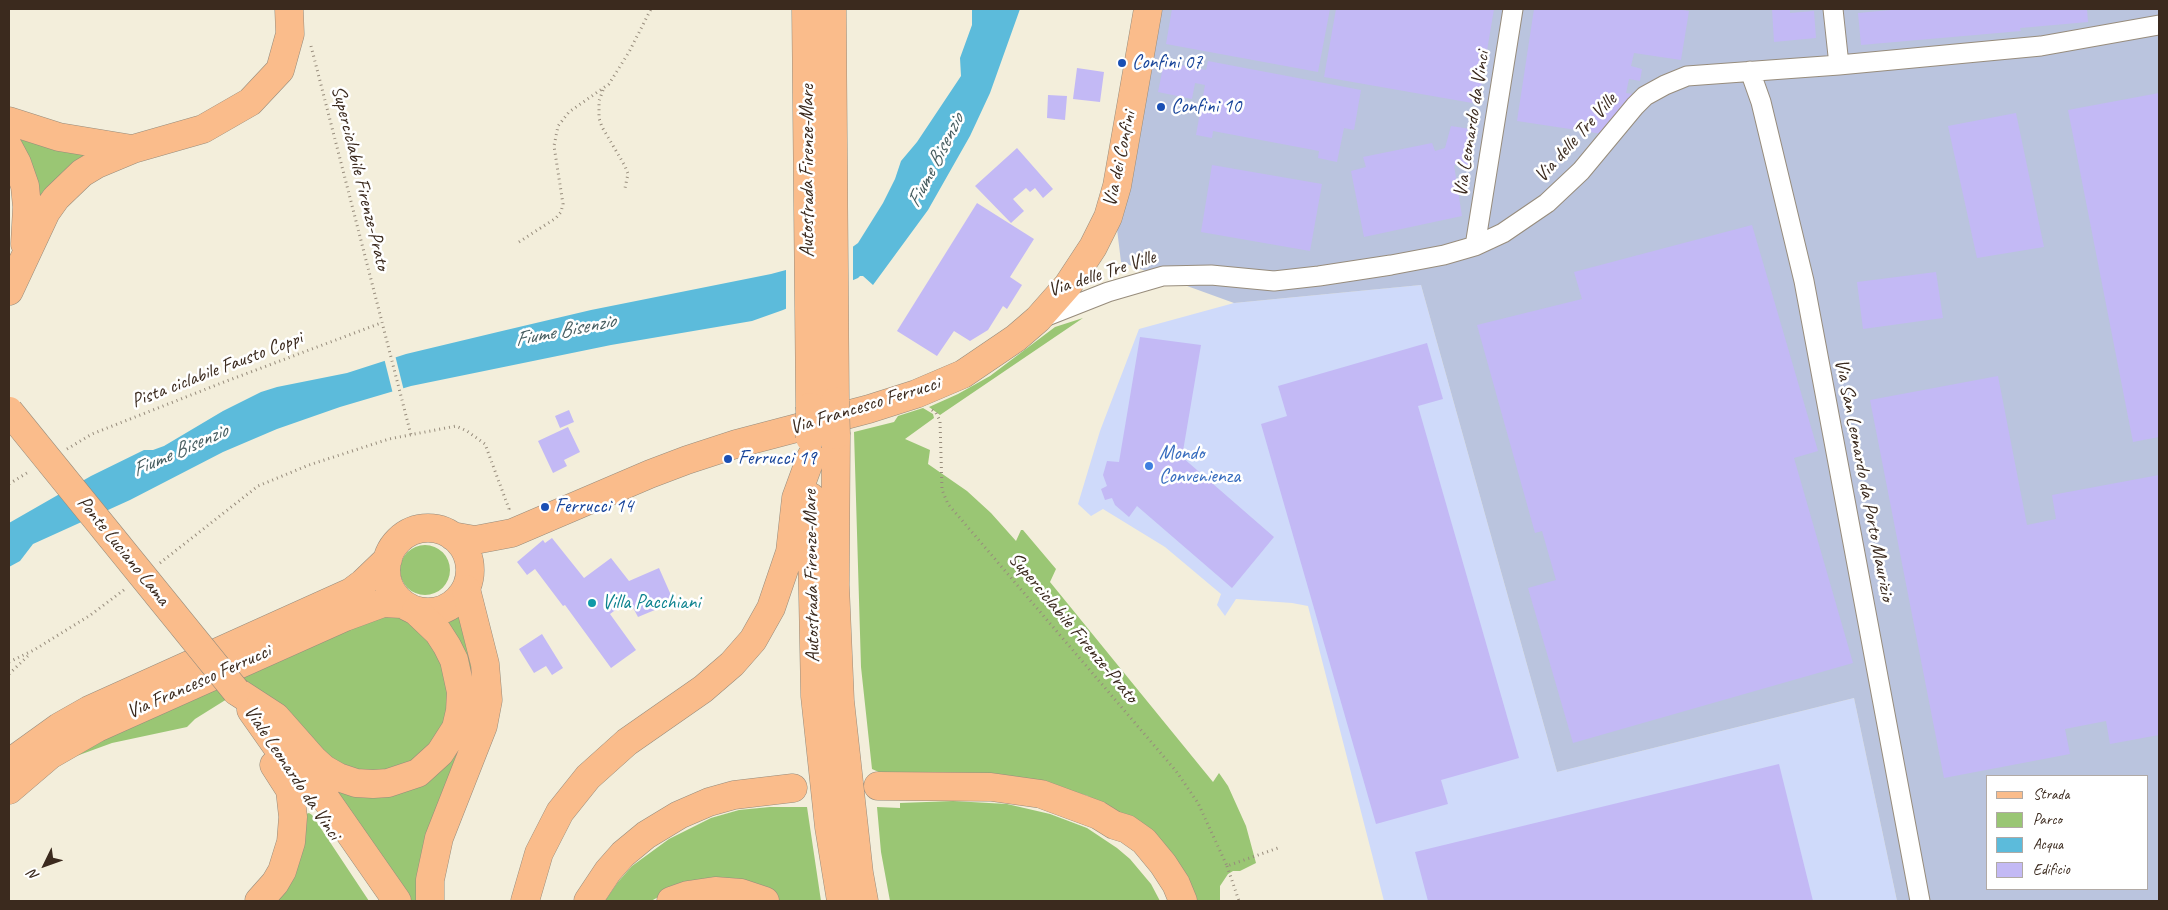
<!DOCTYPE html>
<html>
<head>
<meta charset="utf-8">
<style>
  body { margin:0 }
  #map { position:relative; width:2168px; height:910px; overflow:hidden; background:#f3eedb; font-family:Caveat,sans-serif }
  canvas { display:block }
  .frame { position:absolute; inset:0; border:10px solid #3b2a1e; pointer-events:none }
  .legend { position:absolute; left:1986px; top:775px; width:162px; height:115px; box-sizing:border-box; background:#fff; border:1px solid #b1aaa5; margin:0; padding:6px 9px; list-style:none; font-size:15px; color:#3b2a1e }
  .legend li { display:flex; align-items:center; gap:10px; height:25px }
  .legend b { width:25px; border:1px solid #b1aaa5 }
  .north { position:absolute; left:20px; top:840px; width:50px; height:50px; -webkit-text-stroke:4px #fff; paint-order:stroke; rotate:228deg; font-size:14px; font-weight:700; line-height:20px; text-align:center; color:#3b2a1e }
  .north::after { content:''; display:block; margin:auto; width:18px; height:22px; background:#3b2a1e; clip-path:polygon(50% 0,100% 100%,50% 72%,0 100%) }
</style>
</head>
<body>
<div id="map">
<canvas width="2168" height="910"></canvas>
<div class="frame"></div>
<ul class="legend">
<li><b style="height:6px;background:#fabc8b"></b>Strada</li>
<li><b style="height:14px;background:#9ac674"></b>Parco</li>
<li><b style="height:14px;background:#5cbbdb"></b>Acqua</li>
<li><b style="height:14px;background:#c3b9f5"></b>Edificio</li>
</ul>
<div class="north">N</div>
</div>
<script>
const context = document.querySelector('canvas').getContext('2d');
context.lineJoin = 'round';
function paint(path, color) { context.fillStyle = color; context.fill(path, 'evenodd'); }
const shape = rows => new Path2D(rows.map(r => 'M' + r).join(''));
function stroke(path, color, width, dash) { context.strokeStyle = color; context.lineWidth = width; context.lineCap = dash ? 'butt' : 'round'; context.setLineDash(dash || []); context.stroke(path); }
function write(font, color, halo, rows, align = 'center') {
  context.font = font + ' Caveat,sans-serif'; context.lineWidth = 5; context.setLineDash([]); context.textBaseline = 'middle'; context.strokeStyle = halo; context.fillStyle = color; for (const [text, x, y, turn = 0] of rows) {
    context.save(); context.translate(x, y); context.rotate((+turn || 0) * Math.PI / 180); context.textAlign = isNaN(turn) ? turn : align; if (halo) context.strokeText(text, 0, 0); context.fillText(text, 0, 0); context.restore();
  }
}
paint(shape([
  [1421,285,1557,772,1854,698,1897,901,1384,901,1308,606,1292,603,1236,599,1225,616,1217,605,1221,594,1165,547,1103,509,1091,516,1078,504,1100,431,1139,329,1234,303]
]), '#cfdafa');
paint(shape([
  [1159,9,2159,9,2159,901,1897,901,1854,698,1557,772,1421,285,1234,303,1121,262,1117,229],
  [1987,776,2147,776,2147,889,1987,889]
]), '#bac4de');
paint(shape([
  [12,133,97,149,40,204],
  [1083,318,940,415,929,407,958,394,990,376,1055,327],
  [923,408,933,414,934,418,905,439,930,450,928,464,967,491,991,513,1016,541,1021,530,1023,530,1056,569,1050,582,1213,782,1219,773,1228,786,1246,826,1256,863,1240,871,1233,871,1228,874,1220,886,1220,901,1192,901,1129,818,1088,796,1050,784,978,773,881,773,872,769,861,667,854,432,894,422,898,416],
  '400 570a25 25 0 1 1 50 0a25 25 0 1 1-50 0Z',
  [466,607,481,678,419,901,402,901,334,792,455,746,440,625],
  [396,612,419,624,449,667,446,728,404,769,347,772,247,682,227,699,195,719,187,727,112,743,71,758,53,770,42,769,243,668],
  [953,801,1007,804,1050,814,1087,828,1117,848,1130,859,1151,884,1160,901,890,901,881,852,877,807,900,808,900,803],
  [770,807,807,807,821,901,780,901,768,895,662,895,651,901,605,901,618,882,632,866,669,839,711,818,739,810],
  [309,813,312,815,369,901,271,901,306,814]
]), '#9ac674');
paint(shape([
  [972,9,1020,9,990,93,970,136,928,210,873,285,863,276,860,276,858,278,783,310,752,321,611,345,411,386,340,407,277,429,223,452,130,500,33,544,20,561,9,567,9,523,91,476,144,450,153,450,164,446,223,411,261,392,277,387,347,373,406,354,502,331,591,310,771,274,827,259,847,251,858,243,883,203,895,179,901,161,917,142,961,76,960,58,972,25]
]), '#5cbbdb');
paint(shape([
  [853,243,853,282,786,312,786,268,826,256,846,248],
  [395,355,404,391,393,394,384,358]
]), '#f3eedb');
paint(shape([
  [1172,9,1330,9,1318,72,1166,44],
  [1336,9,1494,9,1478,104,1324,77],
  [1534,9,1676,9,1689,11,1681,60,1634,53,1631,66,1642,69,1640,81,1629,79,1626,93,1633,94,1603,134,1517,121],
  [1772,9,1790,9,1790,13,1814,11,1816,38,1774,42],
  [1902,9,2087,9,2088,22,2020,28,2021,31,1861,45,1858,13],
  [1208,61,1361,90,1354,130,1344,128,1337,162,1318,158,1319,151,1213,131,1212,138,1196,135,1205,85,1195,83,1192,99,1158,92,1164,62,1206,70],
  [1077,68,1104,72,1100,102,1073,99],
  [2159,93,2159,437,2133,442,2068,110],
  [1048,95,1067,96,1065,120,1047,118],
  [2016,113,2044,247,1977,258,1948,126],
  [1451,126,1477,130,1471,166,1454,165,1462,216,1364,237,1351,171,1366,167,1363,157,1432,143,1435,151,1445,148],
  [1017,148,1053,189,1043,198,1035,188,1030,192,1026,188,1013,199,1024,211,1011,223,975,186],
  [1212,165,1322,184,1310,251,1201,232],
  [977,203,1034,239,1010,277,1022,285,1007,309,1003,306,988,330,970,341,954,331,937,356,897,331],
  [1752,225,1818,451,1794,458,1853,663,1573,743,1528,588,1556,580,1542,531,1535,533,1477,325,1582,299,1574,272],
  [1936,272,1943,318,1863,329,1857,282],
  [1140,337,1201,345,1182,457,1274,537,1232,588,1137,506,1129,517,1115,505,1112,498,1105,500,1101,489,1107,486,1103,475,1107,461,1119,462],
  [1427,343,1443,399,1418,406,1519,758,1441,780,1448,804,1376,824,1261,424,1287,416,1278,386],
  [1998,376,2027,525,2056,519,2052,495,2159,475,2159,735,2110,744,2106,721,2065,729,2070,754,1944,778,1870,400],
  [569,410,574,422,560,428,555,416],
  [568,427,580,452,564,460,567,466,553,473,538,441],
  [552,538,584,578,611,558,629,581,659,568,674,602,638,617,629,600,610,614,636,650,611,668,565,605,563,606,535,569,527,575,517,562,543,540,545,543],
  [542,634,563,668,552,675,546,666,534,673,519,649],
  [1779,764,1813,901,1428,901,1415,852]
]), '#c3b9f5');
const minor = shape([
  [1833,9,1839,65],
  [1750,71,1761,102,1804,281,1920,901],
  [1475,246,1513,9],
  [1042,318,1108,292,1163,276,1211,275,1274,281,1319,276,1391,265,1444,255,1475,246,1503,233,1547,203,1581,171,1635,106,1645,96,1665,85,1687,76,1839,65,2041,46,2159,25]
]);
const primary = shape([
  '386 570a42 42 0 1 1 84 0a42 42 0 1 1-84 0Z',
  [452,536,475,540,512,533,650,474,687,460,736,444,869,409,916,394,963,374,1016,338,1038,319,1068,285,1093,247,1108,217,1117,186,1148,9],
  [9,763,59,727,89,710,351,592,363,583,388,559],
  [9,790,50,755,97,728,345,617,383,603,402,604]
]);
const trunk = shape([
  [9,121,59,137,132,149],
  [9,148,17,163,25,186,27,207,25,244],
  [9,291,46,212,56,198,82,173,97,164,133,149,203,129,250,102,280,70,290,34,289,9],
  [236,691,276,717,314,760,324,769,338,777,356,783,373,784,388,783,418,773,440,753,456,728,460,711,461,692,454,660,447,646,438,632,416,611],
  [251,710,301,781],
  [298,759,397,901],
  [259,901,275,883,282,871,291,842,293,817,290,790,274,765],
  [430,901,430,880,439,838,483,726,488,700,485,664,466,589]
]);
const motorway = shape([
  [806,9,810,407],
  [832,9,835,401],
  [836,435,835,585,840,701,859,873,864,901],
  [811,497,815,696,829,827,841,901],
  [878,786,991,787,1041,794,1098,815,1114,825,1127,829,1144,841,1163,864,1176,884,1183,901],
  [525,901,539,853,560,812,588,777,627,742,703,689,732,664,753,640,771,608,790,552,796,498,811,457],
  [588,901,608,871,623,854,646,835,679,815,709,802,734,795,793,788],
  [671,901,688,895,715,891,741,893,765,901]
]);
stroke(minor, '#978c7c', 21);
stroke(primary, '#978c7c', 29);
stroke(trunk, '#978c7c', 29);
stroke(motorway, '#978c7c', 29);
stroke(shape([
  [311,46,411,435],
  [603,90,599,101,599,118,602,127,625,166,628,174,625,188],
  [519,242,556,218,561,212,563,204,554,146,558,126,569,112,609,84,629,52,651,9],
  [932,410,936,413,940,421,942,490,948,504,1176,771,1198,803,1227,866,1278,848],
  [67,449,92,434,224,382,381,323],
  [9,484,30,471],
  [160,563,258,486,309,465,389,439,456,426,467,431,485,444,509,509,507,512],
  [9,662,34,650,89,616,125,589],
  [9,674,30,654],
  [1227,866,1239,901]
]), '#978c7c', 3, [1, 4]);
stroke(minor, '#fff', 19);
stroke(primary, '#fabc8b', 28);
stroke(trunk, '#fabc8b', 28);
stroke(motorway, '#fabc8b', 28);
const trunkBridge = shape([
  [9,411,236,691]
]);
const motorwayBridge = shape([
  [835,401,836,435],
  [810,407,810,438]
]);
stroke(trunkBridge, '#978c7c', 29, []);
stroke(motorwayBridge, '#978c7c', 29, []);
stroke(trunkBridge, '#fabc8b', 28);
stroke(motorwayBridge, '#fabc8b', 28);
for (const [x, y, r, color] of [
  [1122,63,5,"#1a4fb4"],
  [1161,107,5,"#1a4fb4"],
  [728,459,5,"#1a4fb4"],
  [1149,466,5,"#3f7fe0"],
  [545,507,5,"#1a4fb4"],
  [592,603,5,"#0f9aa8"]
]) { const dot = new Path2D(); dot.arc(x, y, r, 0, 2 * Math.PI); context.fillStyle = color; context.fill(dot); stroke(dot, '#fff', 2); }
write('20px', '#164399', '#fff', [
  ["Confini 07",1132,63],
  ["Confini 10",1171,107],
  ["Ferrucci 19",738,459],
  ["Ferrucci 14",555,507]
], 'left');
write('20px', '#3b2a1e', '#fff', [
  ["Via Leonardo da Vinci",1472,124,-81],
  ["Via delle Tre Ville",1576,138,-48],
  ["Via dei Confini",1120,159,-78],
  ["Autostrada Firenze-Mare",808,171,-90],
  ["Superciclabile Firenze-Prato",360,178,76],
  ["Via delle Tre Ville",1102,274,-18],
  ["Pista ciclabile Fausto Coppi",217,370,-21],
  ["Via Francesco Ferrucci",865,406,-17],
  ["Via San Leonardo da Porto Maurizio",1864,480,79],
  ["Ponte Luciano Lama",123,551,51],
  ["Autostrada Firenze-Mare",812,576,-91],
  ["Superciclabile Firenze-Prato",1073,628,50],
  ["Via Francesco Ferrucci",199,682,-24],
  ["Viale Leonardo da Vinci",292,773,56]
]);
write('20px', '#366cbe', '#fff', [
  ["Mondo",1159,454],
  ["Convenienza",1159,477]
], 'left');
write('20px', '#0d838f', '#fff', [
  ["Villa Pacchiani",602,603]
], 'left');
write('italic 21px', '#475d60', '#fff', [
  ["Fiume Bisenzio",936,161,-63],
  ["Fiume Bisenzio",565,331,-11],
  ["Fiume Bisenzio",180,451,-24]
]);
</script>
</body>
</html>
